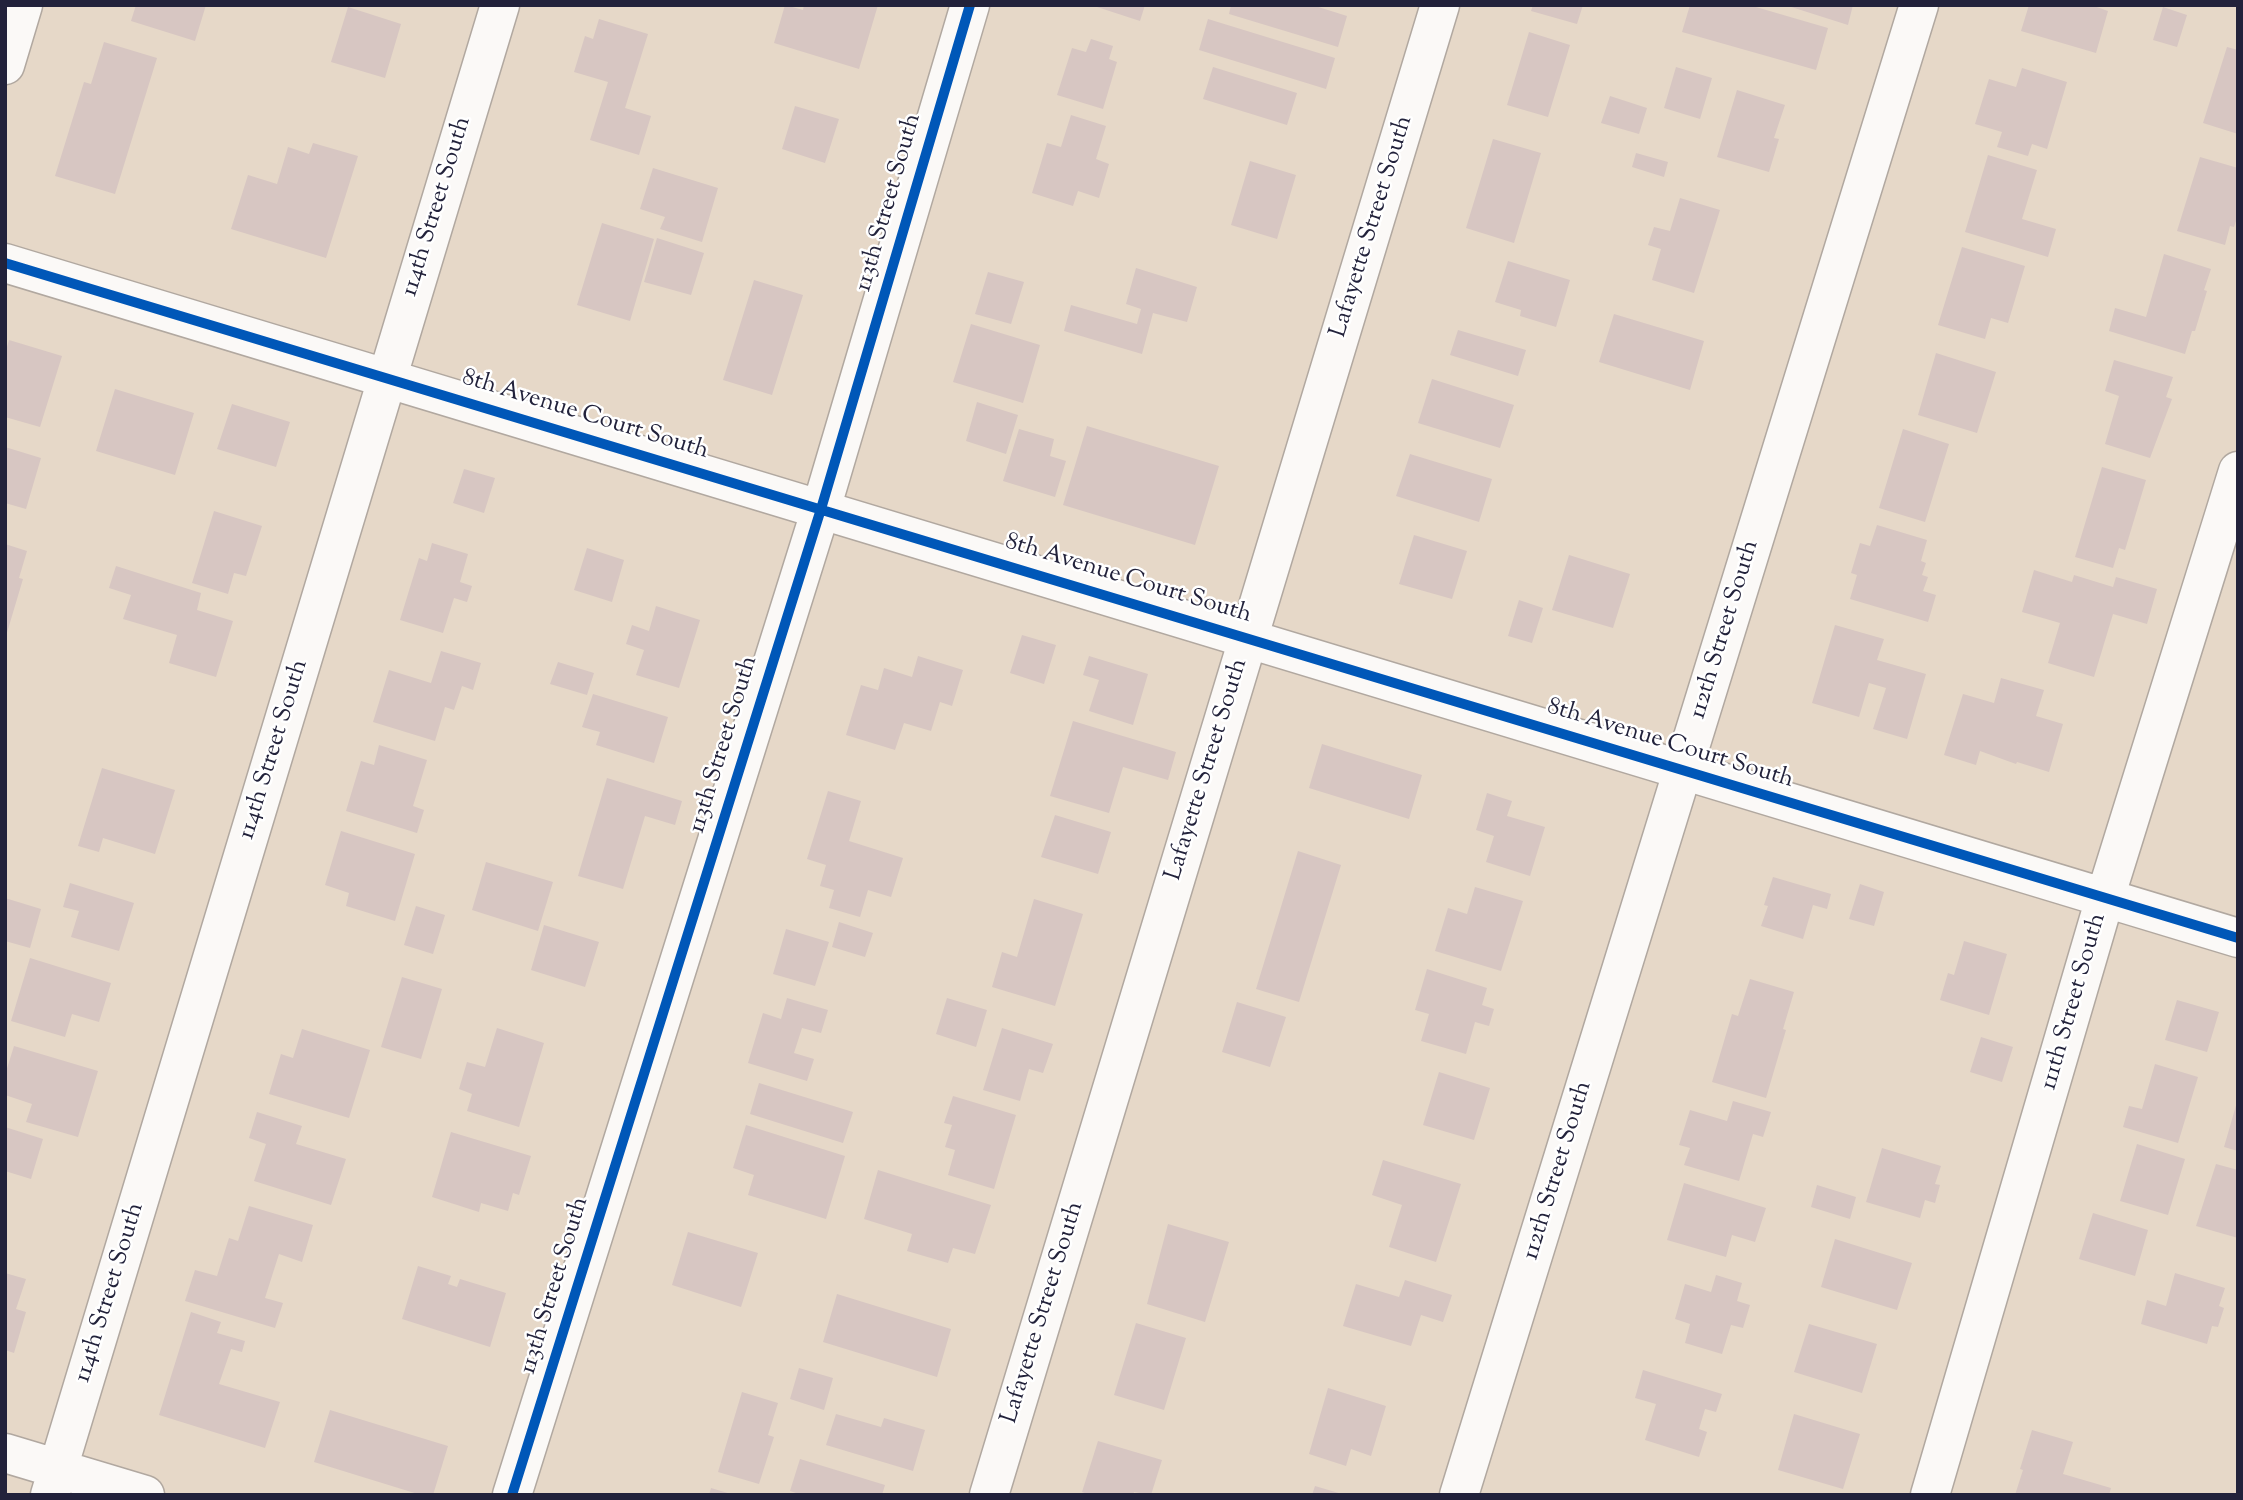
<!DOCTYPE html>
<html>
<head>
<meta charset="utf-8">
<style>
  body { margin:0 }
  #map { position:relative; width:2243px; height:1500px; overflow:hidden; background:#e6d8c8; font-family:"Sorts Mill Goudy",serif }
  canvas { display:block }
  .frame { position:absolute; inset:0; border:7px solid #22223b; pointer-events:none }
</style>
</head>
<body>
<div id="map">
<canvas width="2243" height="1500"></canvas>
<div class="frame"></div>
</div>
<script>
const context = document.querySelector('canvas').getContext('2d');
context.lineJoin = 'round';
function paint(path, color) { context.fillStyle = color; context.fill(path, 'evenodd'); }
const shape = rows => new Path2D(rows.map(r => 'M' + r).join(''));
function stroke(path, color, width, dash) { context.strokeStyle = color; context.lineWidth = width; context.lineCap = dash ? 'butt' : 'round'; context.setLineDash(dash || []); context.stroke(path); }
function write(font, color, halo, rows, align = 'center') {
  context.font = font + ' "Sorts Mill Goudy",serif'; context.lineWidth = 5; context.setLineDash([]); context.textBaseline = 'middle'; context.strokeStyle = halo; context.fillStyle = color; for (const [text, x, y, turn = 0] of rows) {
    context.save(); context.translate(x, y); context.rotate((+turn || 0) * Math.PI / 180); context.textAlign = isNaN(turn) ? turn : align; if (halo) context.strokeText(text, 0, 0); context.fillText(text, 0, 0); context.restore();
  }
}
paint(shape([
  [136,5,206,5,195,41,131,21],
  [785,5,803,10,804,5,878,5,859,69,774,43],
  [1091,5,1145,5,1140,21],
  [1231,5,1312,5,1347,16,1338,47,1229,14],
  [1533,5,1583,5,1577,24,1531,11],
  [1690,5,1749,5,1828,28,1816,70,1682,32],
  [1785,5,1853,5,1848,25],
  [2029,5,2091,5,2108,11,2096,53,2021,31],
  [348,7,401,24,385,78,331,62],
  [2163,7,2187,15,2177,47,2153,40],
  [599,19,648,34,625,108,651,116,639,155,590,140,608,82,574,72,585,36,593,39],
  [1208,19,1335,58,1326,89,1199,50],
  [1529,32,1570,45,1548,117,1507,105],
  [1091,39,1113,46,1109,59,1117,62,1103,109,1057,95,1072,48,1086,52],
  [104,42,157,58,115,194,55,176,84,82,91,84],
  [2227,47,2238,50,2238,134,2203,123],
  [1213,67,1297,93,1287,125,1203,99],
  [1676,67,1712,78,1700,119,1664,108],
  [2022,68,2067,82,2047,149,2032,144,2028,156,1997,147,2002,132,1975,124,1989,79,2016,87],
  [1737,90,1785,105,1774,138,1779,139,1769,172,1717,157],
  [1610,96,1647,108,1639,134,1601,123],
  [795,106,839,119,825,163,782,149],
  [1071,115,1106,126,1096,159,1109,164,1099,198,1078,191,1073,206,1032,193,1047,143,1061,147],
  [1493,139,1541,153,1514,243,1466,228],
  [313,143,358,156,326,258,231,229,248,175,277,184,288,147,309,154],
  [1636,153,1668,162,1664,177,1632,167],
  [1988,155,2037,170,2022,219,2056,229,2048,257,1965,232],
  [2200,157,2238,168,2238,215,2234,227,2230,226,2225,245,2177,231],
  [1250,161,1296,175,1277,239,1231,225],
  [653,168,718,188,702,242,660,229,665,217,640,209],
  [1680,198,1720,210,1694,293,1652,280,1661,249,1648,245,1654,227,1670,231],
  [602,223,654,239,630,321,577,305],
  [657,238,704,253,691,295,644,282],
  [1962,247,2025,266,2008,323,1991,318,1985,339,1938,325],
  [2164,254,2211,269,2204,290,2207,291,2195,331,2192,331,2185,354,2109,331,2115,308,2146,317],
  [1508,261,1570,280,1556,327,1520,316,1521,310,1495,302],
  [1136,268,1197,287,1187,322,1153,313,1142,354,1064,331,1071,305,1137,324,1141,309,1126,304],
  [988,272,1024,282,1011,324,975,314],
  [754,280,803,295,772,395,723,380],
  [1614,314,1704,341,1690,390,1599,362],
  [971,324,1040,345,1023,403,953,382],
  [1458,330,1526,350,1518,376,1450,355],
  [9,340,62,356,40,427,5,417,5,354],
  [1936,353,1996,372,1977,433,1918,415],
  [2114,360,2173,377,2166,397,2172,399,2150,458,2105,444,2119,396,2105,391],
  [1432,379,1514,405,1500,448,1418,423],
  [115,389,194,413,175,475,96,451],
  [977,402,1018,415,1006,454,966,441],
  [232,404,290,422,276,467,217,449],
  [1087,426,1219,466,1195,545,1063,505],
  [1019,429,1054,439,1050,456,1066,461,1055,497,1003,481],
  [1903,429,1949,444,1925,522,1879,508],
  [5,447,41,458,26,509,5,503],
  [1410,454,1492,479,1479,522,1396,496],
  [2102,467,2146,480,2125,550,2119,548,2113,568,2075,557],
  [464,469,495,478,484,513,453,503],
  [214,511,262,526,246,576,234,573,228,594,192,583],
  [1877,525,1927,540,1921,561,1926,563,1922,575,1928,577,1923,591,1936,595,1928,622,1850,599,1857,575,1851,573,1860,543,1870,546],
  [1414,535,1467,551,1452,599,1399,584],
  [432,543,468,554,460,582,472,586,467,602,454,598,443,633,400,620,419,558,427,561],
  [5,544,27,551,19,578,23,579,6,636],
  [587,548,624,560,612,602,574,590],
  [1569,555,1630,574,1613,628,1552,610],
  [116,566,201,593,197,610,233,621,216,677,169,663,177,635,123,619,131,595,109,588],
  [2034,570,2072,582,2074,575,2113,587,2116,577,2157,589,2147,624,2113,614,2094,677,2048,663,2060,623,2022,612],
  [1519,600,1543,608,1532,643,1508,636],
  [656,606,700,620,679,688,636,675,644,650,626,644,632,625,649,631],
  [1835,625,1884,639,1877,660,1926,674,1907,739,1873,729,1886,688,1869,683,1859,717,1812,703],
  [1022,635,1056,645,1044,684,1010,673],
  [441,651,481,663,473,690,462,686,454,710,445,707,435,741,373,722,389,670,431,683],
  [918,656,963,670,952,706,940,702,931,731,904,723,895,750,846,735,861,685,878,690,884,668,912,677],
  [1089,656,1148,674,1133,725,1089,711,1099,680,1083,675],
  [558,662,594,673,587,695,550,684],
  [2001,678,2044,690,2036,716,2063,724,2049,772,2017,762,2016,764,1980,751,1976,765,1944,755,1963,694,1994,703],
  [593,694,668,717,654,763,596,745,600,732,582,727],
  [1073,721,1176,752,1168,780,1123,767,1109,813,1050,796],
  [1322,744,1422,775,1409,819,1309,788],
  [379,745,427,760,413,806,424,810,417,833,346,811,361,761,374,765],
  [102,768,175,790,155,854,103,838,99,852,78,846],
  [607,778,682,801,675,825,645,816,623,889,578,876],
  [828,791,861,801,849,841,903,858,891,897,868,890,860,917,829,908,834,890,820,886,826,865,807,859],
  [1487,793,1512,801,1507,816,1545,827,1530,876,1486,862,1494,836,1476,830],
  [1055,815,1111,832,1098,874,1041,857],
  [341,831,415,854,395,921,346,906,349,893,325,885],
  [1298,851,1341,865,1299,1002,1256,989],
  [486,862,553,882,538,931,472,910],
  [1773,877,1831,894,1827,909,1813,905,1803,939,1761,926,1768,906,1764,905],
  [70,883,134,903,119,951,71,937,79,911,63,907],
  [1860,884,1884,892,1874,926,1849,919],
  [1475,887,1523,901,1501,971,1435,951,1448,908,1467,914],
  [5,898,41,909,30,948,5,941],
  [1034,899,1083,914,1055,1006,992,987,1002,952,1017,957],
  [416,906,445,915,433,954,404,945],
  [839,922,873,933,865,957,832,947],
  [544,925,599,942,585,987,531,970],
  [786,929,829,942,815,986,773,974],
  [1964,941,2007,954,1989,1015,1940,1000,1948,973,1954,975],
  [30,958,111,983,99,1022,72,1014,65,1037,11,1021],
  [1427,969,1487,988,1482,1005,1494,1009,1489,1026,1475,1022,1466,1054,1421,1041,1429,1014,1415,1010],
  [402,977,442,989,421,1059,381,1047],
  [1750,979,1794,992,1783,1029,1786,1030,1766,1098,1712,1082,1732,1014,1738,1016],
  [787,998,828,1010,821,1033,802,1028,794,1053,814,1059,807,1081,748,1063,763,1013,781,1019],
  [947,998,987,1010,976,1047,936,1034],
  [2177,1000,2219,1012,2207,1052,2165,1040],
  [1237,1002,1286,1017,1270,1067,1222,1052],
  [497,1028,544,1043,519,1127,467,1111,472,1094,459,1089,467,1062,485,1067],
  [1002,1028,1053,1044,1043,1073,1029,1069,1020,1101,983,1090],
  [302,1029,370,1050,349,1118,269,1094,281,1054,293,1058],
  [1981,1037,2013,1047,2002,1082,1970,1072],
  [14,1046,98,1071,78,1137,26,1122,32,1104,5,1095,5,1075],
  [2155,1064,2198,1077,2178,1143,2123,1127,2129,1106,2142,1109],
  [1439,1072,1490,1088,1474,1140,1423,1125],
  [759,1083,853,1112,843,1143,750,1114],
  [953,1096,1016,1115,994,1189,948,1175,955,1150,945,1147,952,1125,944,1123],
  [1733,1101,1771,1112,1763,1137,1753,1134,1739,1181,1684,1165,1690,1148,1679,1145,1690,1110,1727,1121],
  [2237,1102,2238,1102,2238,1151,2224,1147],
  [257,1112,302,1126,296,1144,346,1159,331,1205,254,1181,266,1144,249,1138],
  [746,1125,845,1156,826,1219,748,1195,754,1175,733,1168],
  [5,1127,43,1139,31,1179,5,1171],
  [451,1132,531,1156,519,1195,513,1193,508,1211,481,1203,479,1212,432,1197],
  [2137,1144,2185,1159,2168,1215,2120,1201],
  [1882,1148,1941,1166,1935,1184,1940,1185,1935,1203,1925,1200,1920,1218,1866,1202],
  [1383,1160,1461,1184,1436,1262,1389,1247,1402,1205,1372,1195],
  [2216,1164,2238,1170,2238,1238,2196,1226],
  [878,1170,991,1205,975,1254,953,1248,948,1263,907,1251,912,1234,864,1219],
  [1684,1183,1766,1208,1755,1242,1732,1235,1726,1257,1667,1240],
  [1817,1185,1856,1197,1850,1219,1811,1207],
  [249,1206,313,1225,302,1262,279,1254,265,1298,283,1303,275,1328,185,1301,195,1270,217,1276,229,1238,238,1241],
  [2093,1213,2148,1230,2135,1276,2079,1259],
  [1168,1224,1229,1242,1205,1322,1147,1304],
  [688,1232,758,1253,741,1307,672,1285],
  [1835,1239,1912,1263,1897,1310,1821,1287],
  [418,1266,451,1276,448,1284,457,1287,460,1279,506,1293,490,1347,402,1319],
  [5,1273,26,1279,16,1309,26,1312,14,1353,5,1350],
  [2175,1273,2225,1288,2219,1306,2224,1308,2218,1327,2212,1326,2207,1344,2141,1324,2147,1300,2166,1306],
  [1716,1275,1742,1283,1737,1301,1750,1305,1743,1328,1731,1325,1722,1354,1685,1343,1690,1324,1675,1319,1685,1284,1711,1292],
  [1405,1280,1452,1295,1443,1322,1421,1315,1411,1346,1343,1326,1356,1284,1399,1297],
  [837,1294,951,1329,937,1377,823,1342],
  [191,1312,221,1322,217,1333,245,1341,242,1352,231,1349,219,1384,280,1402,265,1448,159,1415],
  [1136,1323,1186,1338,1164,1410,1114,1395],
  [1809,1324,1877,1344,1862,1393,1794,1372],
  [799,1368,833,1378,824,1410,790,1399],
  [1643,1370,1722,1394,1716,1412,1705,1409,1699,1429,1707,1432,1699,1457,1645,1440,1656,1404,1635,1398],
  [1328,1388,1386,1406,1371,1456,1351,1449,1346,1466,1309,1454],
  [742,1392,778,1403,768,1435,774,1437,759,1484,718,1472],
  [330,1410,448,1446,433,1495,421,1495,314,1462],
  [836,1414,881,1427,884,1418,925,1430,913,1471,826,1445],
  [1794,1414,1860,1434,1843,1489,1778,1470],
  [2032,1430,2073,1442,2063,1474,2111,1488,2109,1495,2015,1495,2023,1470,2020,1469],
  [1098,1441,1162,1460,1151,1495,1134,1492,1133,1495,1090,1495,1082,1492],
  [800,1459,885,1485,882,1495,802,1495,790,1491],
  [1315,1486,1342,1494,1342,1495,1312,1495],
  [711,1488,731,1494,730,1495,709,1495]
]), '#d7c6c2');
const street = shape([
  [5,65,23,5],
  [5,263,2238,938],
  [5,1453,145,1495],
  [50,1495,500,5],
  [512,1495,821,509,970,5],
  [989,1495,1440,5],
  [1930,1495,2105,898,2238,471]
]);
const secondary = shape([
  [1459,1495,1919,5]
]);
stroke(street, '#b1a8a0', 41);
stroke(secondary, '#b1a8a0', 41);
stroke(street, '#fbf9f7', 38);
stroke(secondary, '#fbf9f7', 38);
stroke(shape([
  [5,263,2238,938],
  [512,1495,821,509,970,5]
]), '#0057b8', 10);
write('24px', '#22223b', '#fff', [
  ["113th Street South",890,203,-74],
  ["114th Street South",438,207,-73],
  ["Lafayette Street South",1373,227,-73],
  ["8th Avenue Court South",585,416,17],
  ["8th Avenue Court South",1128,580,17],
  ["112th Street South",1726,630,-73],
  ["113th Street South",725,745,-73],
  ["8th Avenue Court South",1670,745,17],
  ["114th Street South",275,750,-73],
  ["Lafayette Street South",1208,770,-73],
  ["111th Street South",2075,1002,-74],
  ["112th Street South",1559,1171,-73],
  ["113th Street South",556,1286,-73],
  ["114th Street South",111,1293,-73],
  ["Lafayette Street South",1044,1313,-73]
]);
</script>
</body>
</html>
